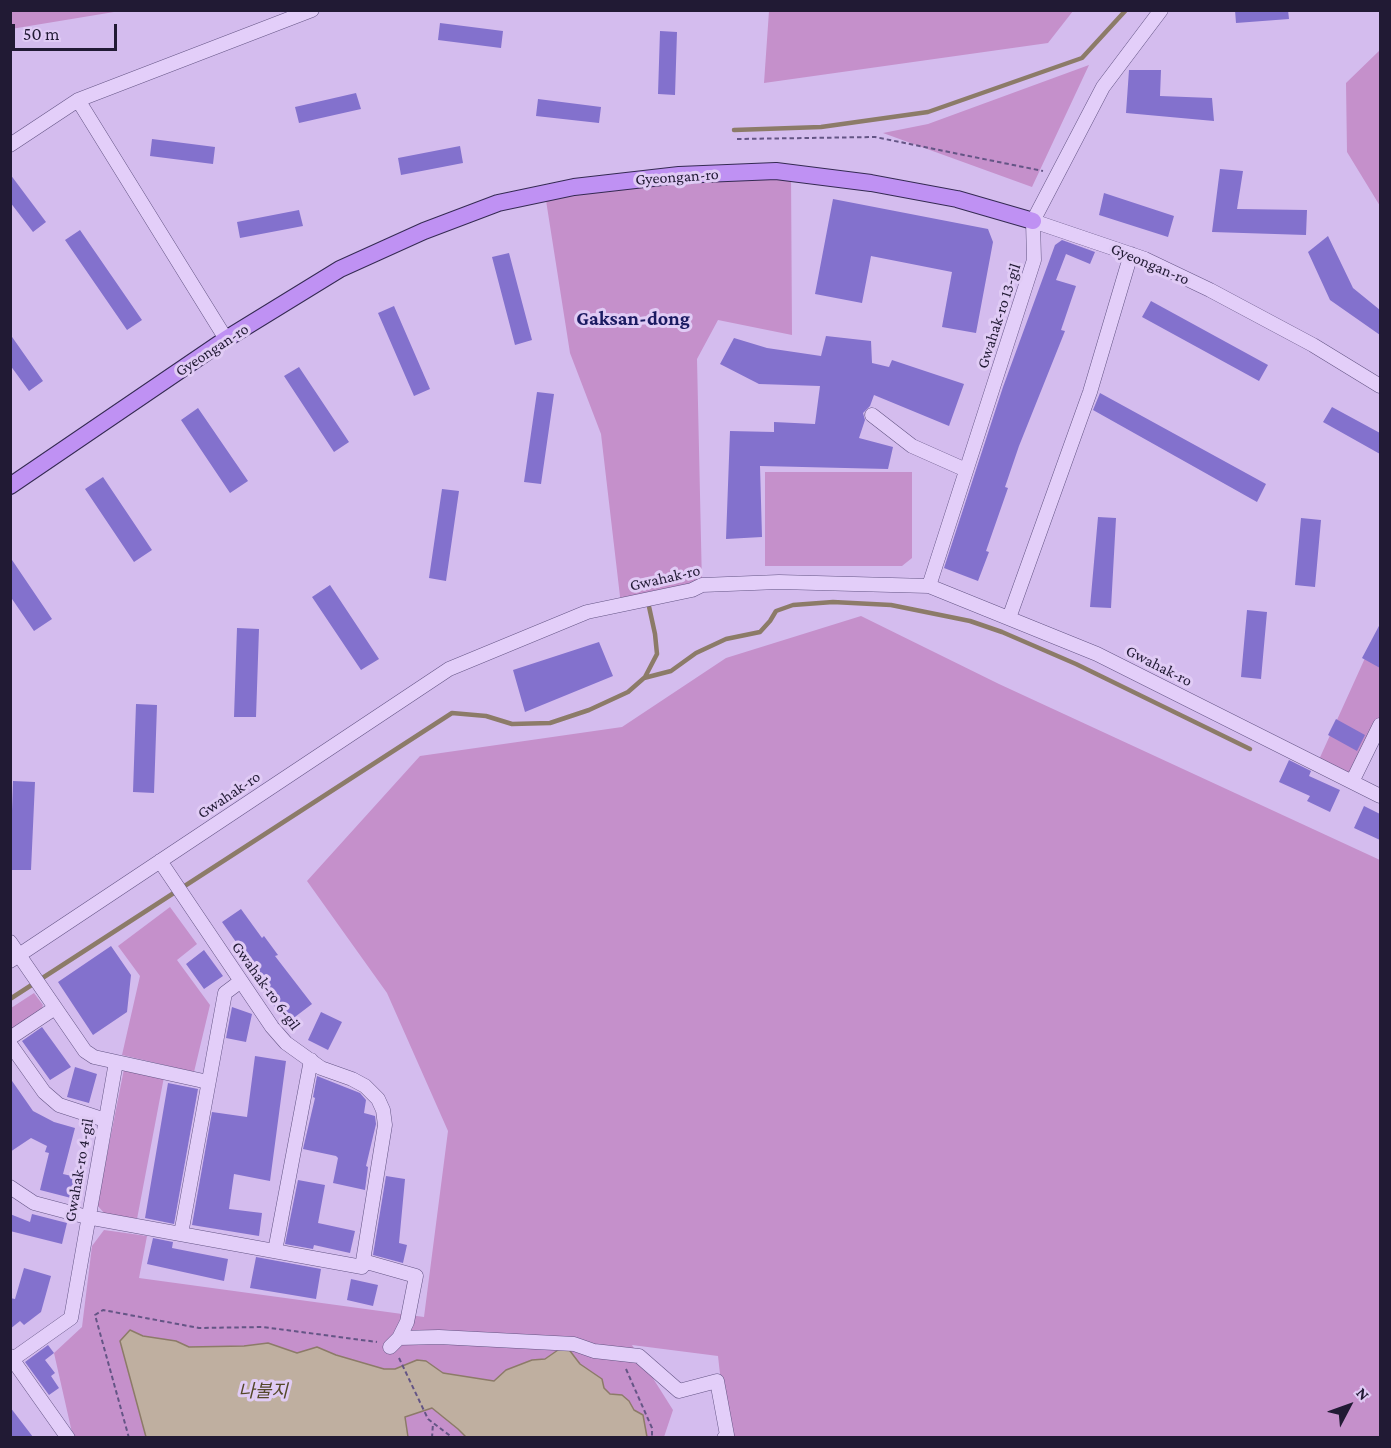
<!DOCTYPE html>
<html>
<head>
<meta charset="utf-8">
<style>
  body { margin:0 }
  #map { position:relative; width:1391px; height:1448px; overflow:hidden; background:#d4bcee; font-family:"Crimson Pro",serif }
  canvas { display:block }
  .frame { position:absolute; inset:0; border:12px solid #211a34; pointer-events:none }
  .north { position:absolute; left:1319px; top:1376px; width:60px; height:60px; -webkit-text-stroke:4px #e0cbf5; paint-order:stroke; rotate:49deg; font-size:16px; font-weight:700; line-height:24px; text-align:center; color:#211a34 }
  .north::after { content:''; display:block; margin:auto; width:21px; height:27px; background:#211a34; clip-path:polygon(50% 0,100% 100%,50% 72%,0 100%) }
  .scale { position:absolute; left:12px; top:24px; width:105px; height:27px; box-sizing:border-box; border:3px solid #211a34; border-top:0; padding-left:8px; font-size:18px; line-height:21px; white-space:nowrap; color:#211a34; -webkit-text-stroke:4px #e0cbf5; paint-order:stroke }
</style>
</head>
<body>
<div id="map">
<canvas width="1391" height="1448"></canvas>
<div class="frame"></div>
<div class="north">N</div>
<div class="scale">50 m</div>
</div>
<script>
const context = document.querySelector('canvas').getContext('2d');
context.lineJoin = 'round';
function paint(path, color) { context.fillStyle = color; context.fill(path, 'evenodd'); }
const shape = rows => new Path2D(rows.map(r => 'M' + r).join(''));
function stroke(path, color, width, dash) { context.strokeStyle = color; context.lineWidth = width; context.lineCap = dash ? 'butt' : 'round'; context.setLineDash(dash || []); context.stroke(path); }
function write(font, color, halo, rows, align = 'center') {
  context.font = font + ' "Crimson Pro","Noto Sans KR",serif'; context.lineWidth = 6; context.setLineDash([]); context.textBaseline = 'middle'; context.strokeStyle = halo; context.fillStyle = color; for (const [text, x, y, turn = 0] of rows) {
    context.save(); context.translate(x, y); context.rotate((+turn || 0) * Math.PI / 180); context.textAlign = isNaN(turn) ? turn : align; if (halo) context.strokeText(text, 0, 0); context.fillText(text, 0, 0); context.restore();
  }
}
paint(shape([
  [11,10,120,10,120,11,11,29],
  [769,11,769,10,1073,11,1048,43,764,83],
  [1380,50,1380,206,1347,152,1346,83],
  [1089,65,1032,187,883,133,928,124],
  [791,173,792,335,718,320,697,359,702,585,621,605,601,434,570,353,545,194],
  [765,472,912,472,912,558,902,566,765,566],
  [861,616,999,684,1380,860,1380,1437,727,1437,718,1356,632,1345,673,1410,664,1437,73,1437,54,1353,82,1327,92,1246,104,1230,147,1236,139,1278,424,1317,448,1131,387,993,307,881,420,756,622,727,726,658],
  [1380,625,1380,725,1352,782,1317,764],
  [170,907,197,944,177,960,210,1005,194,1072,122,1055,140,976,118,946],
  [34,993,43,1005,40,1013,11,1032,11,1008],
  [124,1069,164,1077,137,1219,104,1213,97,1205]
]), '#c590cb');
const water = shape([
  [130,1330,143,1336,176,1341,189,1347,244,1346,268,1343,297,1353,317,1347,336,1355,384,1369,395,1369,417,1360,426,1361,443,1373,494,1381,506,1370,532,1360,545,1359,558,1350,567,1347,580,1364,602,1379,604,1388,610,1394,622,1395,629,1401,634,1410,643,1415,647,1437,466,1437,458,1429,432,1408,405,1417,408,1437,146,1437,120,1341,130,1330]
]);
paint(water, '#bfafa0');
stroke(water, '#8c7b68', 1.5);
stroke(shape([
  [734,130,821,127,928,112,1082,58,1126,10],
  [645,677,657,654,655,634,648,602],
  [10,999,452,713,486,716,512,724,550,723,589,710,628,692,644,678,671,671,696,653,726,639,760,632,770,621,776,611,793,605,833,602,891,605,970,621,1002,632,1076,664,1250,749]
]), '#8c7b68', 4.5);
paint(shape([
  [1235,10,1288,10,1289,19,1236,23],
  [440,23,503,31,501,48,438,40],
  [660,31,677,32,675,95,658,94],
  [1129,70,1161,70,1160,96,1212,98,1214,121,1126,113],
  [356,93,361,109,299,123,295,107],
  [538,99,601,107,599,123,536,116],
  [152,139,215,147,213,164,150,156],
  [460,146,463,163,401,175,398,158],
  [1220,169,1243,171,1237,209,1307,210,1306,235,1212,232],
  [10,174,46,222,33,232,10,202],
  [1104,193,1174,216,1168,237,1099,215],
  [833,199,988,229,993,242,976,333,942,327,952,272,871,256,862,303,815,294],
  [299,210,303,226,240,238,237,222],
  [80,230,142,320,127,330,65,240],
  [1328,236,1353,288,1380,310,1380,335,1330,300,1308,252],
  [1062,240,1095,252,1090,264,1066,254,1056,280,1076,286,1061,330,1065,331,1019,446,1005,487,1008,488,986,551,989,552,978,581,944,568,1003,387,1055,245],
  [509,253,532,340,515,345,492,257],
  [1151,301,1268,365,1259,381,1142,317],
  [394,306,430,389,414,396,378,313],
  [10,334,43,381,29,391,10,365],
  [826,336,871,341,872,363,889,367,892,360,964,384,949,426,874,395,870,406,863,413,865,420,859,438,893,447,888,469,760,466,762,537,726,539,730,431,774,432,774,422,815,424,820,386,759,384,720,364,734,338,767,348,821,356],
  [299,367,349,442,334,452,284,376],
  [537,392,554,394,541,484,524,482],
  [1100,393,1266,484,1257,502,1093,410],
  [1332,407,1380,433,1380,454,1323,422],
  [198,408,248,481,230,493,181,420],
  [103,477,152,550,134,562,85,489],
  [442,489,459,491,446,581,429,578],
  [1098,517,1116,518,1111,608,1090,607],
  [1301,518,1321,520,1315,587,1295,585],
  [10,557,52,619,34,631,10,596],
  [330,585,379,659,361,670,312,597],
  [1247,610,1267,612,1261,679,1241,677],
  [1380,624,1380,668,1362,658],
  [237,628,259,629,256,717,234,717],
  [599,642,613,676,525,712,513,670],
  [136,704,157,705,154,793,133,792],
  [1336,719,1365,735,1357,751,1328,735],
  [1289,760,1311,771,1309,776,1340,790,1330,812,1307,801,1310,796,1279,782],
  [13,781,35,782,31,870,10,870],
  [1364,806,1380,814,1380,840,1354,828],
  [241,909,262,938,264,936,278,955,275,956,312,1004,287,1023,255,981,258,980,239,955,243,952,222,922],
  [111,946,131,975,127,1012,93,1035,58,982],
  [204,950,223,976,204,989,186,964],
  [232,1007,252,1014,246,1042,226,1038],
  [321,1012,342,1022,328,1050,308,1040],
  [42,1027,71,1067,50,1080,22,1041],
  [255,1056,286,1061,270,1181,234,1174,229,1209,262,1213,259,1236,192,1225,212,1112,247,1117],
  [75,1067,97,1074,89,1103,67,1097],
  [317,1076,360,1093,366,1100,364,1113,375,1116,376,1124,366,1166,368,1167,365,1190,333,1183,338,1158,336,1156,303,1149,315,1098,313,1097],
  [10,1078,33,1111,54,1122,75,1128,63,1174,80,1178,75,1199,40,1190,49,1153,45,1152,47,1146,31,1138,10,1152],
  [168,1083,198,1089,174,1224,145,1218],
  [386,1176,405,1179,399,1243,407,1245,403,1263,373,1255],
  [298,1180,325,1185,318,1223,355,1231,350,1253,314,1245,313,1249,285,1244],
  [10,1214,30,1222,32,1214,67,1223,62,1244,10,1231],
  [153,1238,173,1242,172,1248,228,1259,224,1281,147,1264],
  [256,1257,321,1269,316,1299,250,1288],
  [24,1268,51,1276,41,1312,24,1325,20,1321,10,1329,10,1298,15,1299],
  [351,1279,378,1285,373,1306,347,1300],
  [48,1345,54,1353,45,1360,55,1373,51,1376,59,1388,49,1395,25,1362],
  [10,1407,33,1437,10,1437]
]), '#8371cd');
const minor = shape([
  [78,100,226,339],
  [10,145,78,100,312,10],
  [1033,221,1145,259,1210,290,1313,345,1380,386],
  [872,415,912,446,966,470],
  [929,586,1034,260,1033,221,1103,87,1161,10],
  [1009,618,1090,392,1131,254],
  [1352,782,1380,725],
  [10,942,85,1051,94,1057,208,1082],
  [10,961,449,669,587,612,692,590,702,585,779,582,929,586,1097,654,1380,796],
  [10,1038,55,1008],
  [10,1044,44,1092,59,1105,105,1120],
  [10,1187,34,1203,87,1217,362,1267,385,1125,383,1110,378,1099,365,1086,352,1079,321,1068,286,1043,272,1027,160,861],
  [181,1234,225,993,241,981],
  [275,1251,311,1060],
  [363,1261,416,1276,407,1322,399,1338],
  [390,1347,399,1338,439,1337,574,1344,594,1351,639,1356,679,1391,717,1381,727,1435,724,1438],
  [10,1356,68,1438],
  [13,1359,71,1318,116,1062]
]);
const major = shape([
  [10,486,226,339,340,269,424,231,498,203,574,187,679,175,776,171,871,183,957,199,1033,221]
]);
stroke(minor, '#645585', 15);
stroke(major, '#342a52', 18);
stroke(shape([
  [737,139,875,137,1043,171],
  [399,1358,428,1419,453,1438],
  [626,1369,652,1428,652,1438],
  [129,1438,95,1315,103,1310,199,1328,263,1327,377,1342],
  [432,1438,433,1423]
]), '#645585', 2, [4.5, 3]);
stroke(minor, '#e3cef9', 14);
stroke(major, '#bf91f3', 16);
write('16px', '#211a34', '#e0cbf5', [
  ["Gyeongan-ro",677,177,-4],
  ["Gyeongan-ro",1150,264,23],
  ["Gwahak-ro 13-gil",999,316,-72],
  ["Gyeongan-ro",212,350,-33],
  ["Gwahak-ro",665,578,-13],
  ["Gwahak-ro",1159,666,27],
  ["Gwahak-ro",229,795,-34],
  ["Gwahak-ro 6-gil",266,986,54],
  ["Gwahak-ro 4-gil",79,1170,-80]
]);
write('italic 18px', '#544829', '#e0cbf5', [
  ["나불지",263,1391]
]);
write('bold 20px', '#1a1a61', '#e0cbf5', [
  ["Gaksan-dong",633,319]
]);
</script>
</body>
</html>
